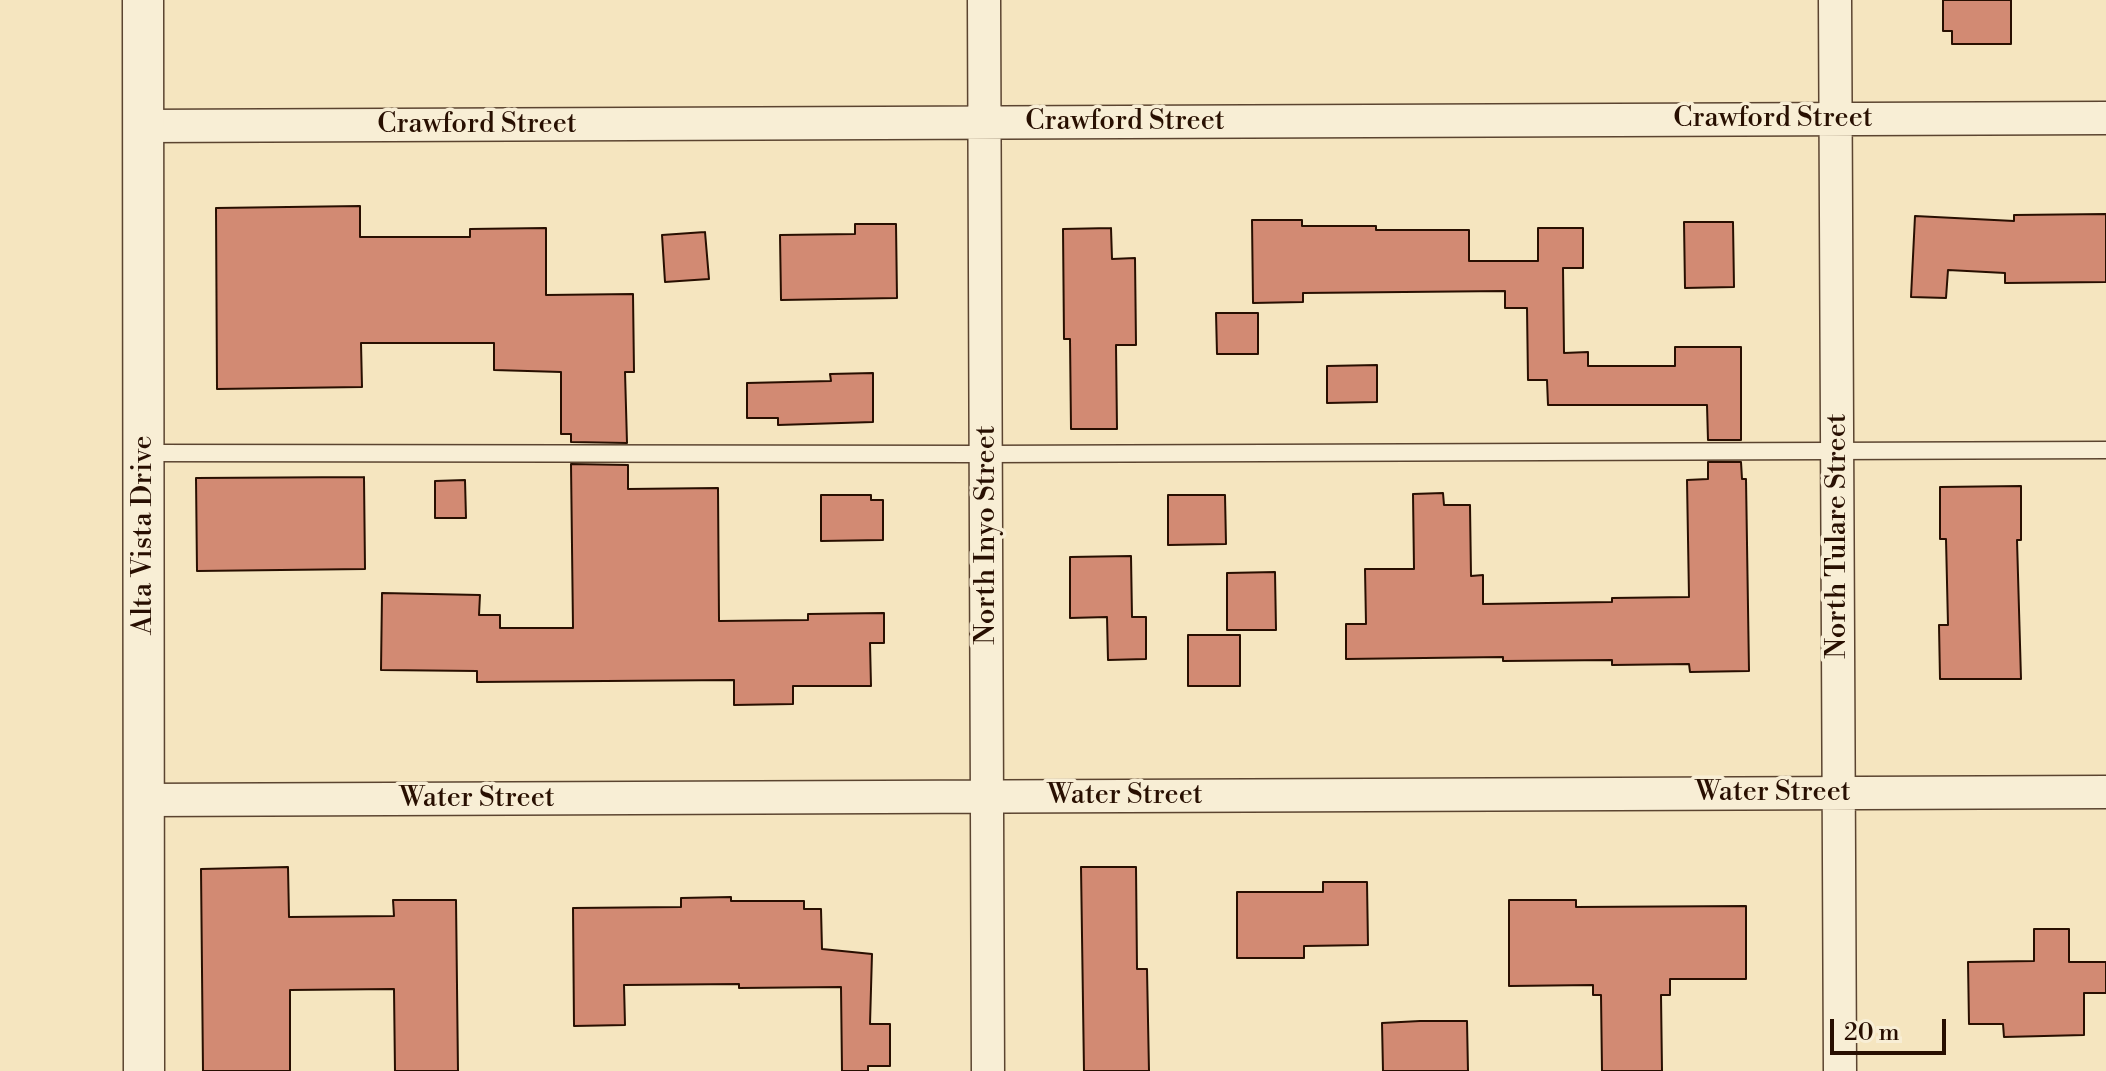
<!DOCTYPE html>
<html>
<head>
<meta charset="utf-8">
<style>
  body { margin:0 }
  #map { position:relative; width:2106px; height:1071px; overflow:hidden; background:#f5e5bf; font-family:"Libre Bodoni",serif }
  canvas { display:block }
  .scale { position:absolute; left:1830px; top:1019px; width:116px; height:36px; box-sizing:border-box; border:4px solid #280f01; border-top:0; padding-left:10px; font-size:24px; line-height:28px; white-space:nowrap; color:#280f01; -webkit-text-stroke:6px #f8eed5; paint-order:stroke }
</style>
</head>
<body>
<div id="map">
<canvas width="2106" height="1071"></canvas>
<div class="scale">20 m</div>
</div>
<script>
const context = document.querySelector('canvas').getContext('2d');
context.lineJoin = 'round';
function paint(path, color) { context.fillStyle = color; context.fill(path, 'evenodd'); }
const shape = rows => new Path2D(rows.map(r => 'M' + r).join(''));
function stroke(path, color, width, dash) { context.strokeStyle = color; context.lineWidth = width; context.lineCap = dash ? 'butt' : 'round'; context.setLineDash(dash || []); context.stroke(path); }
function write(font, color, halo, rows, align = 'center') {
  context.font = font + ' "Libre Bodoni",serif'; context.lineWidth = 7; context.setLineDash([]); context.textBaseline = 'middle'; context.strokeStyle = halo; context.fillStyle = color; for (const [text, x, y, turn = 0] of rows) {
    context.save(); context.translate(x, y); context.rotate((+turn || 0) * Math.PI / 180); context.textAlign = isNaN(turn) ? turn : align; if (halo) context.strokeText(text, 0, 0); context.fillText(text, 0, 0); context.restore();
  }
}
const building = shape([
  [1943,0,2011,0,2011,44,1952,44,1952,31,1943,31,1943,0],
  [360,206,360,237,470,237,470,229,546,228,546,295,633,294,634,372,625,372,627,443,571,442,571,434,561,434,561,372,494,370,494,343,361,343,362,387,217,389,216,208,360,206],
  [2106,214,2106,282,2005,283,2005,273,1948,270,1946,298,1911,297,1915,216,2014,221,2014,215,2106,214],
  [1252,220,1302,220,1302,226,1376,226,1376,230,1469,230,1469,261,1538,261,1538,228,1583,228,1583,268,1563,268,1564,353,1588,352,1588,366,1675,366,1675,347,1741,347,1741,440,1708,440,1707,405,1548,405,1547,380,1528,380,1527,308,1505,308,1505,291,1303,293,1303,302,1253,303,1252,220],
  [1684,222,1733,222,1734,287,1685,288,1684,222],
  [855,224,896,224,897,298,781,300,780,235,855,234,855,224],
  [1111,228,1112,259,1135,258,1136,345,1116,345,1117,429,1071,429,1070,339,1064,339,1063,229,1111,228],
  [705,232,709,279,665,282,662,235,705,232],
  [1216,313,1258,313,1258,354,1217,354,1216,313],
  [1377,365,1377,402,1327,403,1327,366,1377,365],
  [873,373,873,422,778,425,778,418,747,418,747,383,831,381,830,374,873,373],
  [1708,462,1741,462,1742,479,1746,479,1749,671,1690,672,1689,664,1612,665,1612,660,1503,661,1503,657,1346,659,1346,624,1366,624,1365,569,1414,569,1413,494,1443,493,1444,505,1470,505,1471,576,1483,575,1483,604,1612,602,1612,598,1689,597,1687,480,1708,479,1708,462],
  [571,464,628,465,628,489,718,488,719,621,808,620,808,614,884,613,884,643,870,643,871,686,793,686,793,704,734,705,734,680,477,682,477,671,381,670,382,593,480,595,479,615,500,615,500,628,573,628,571,464],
  [364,477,365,569,197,571,196,478,364,477],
  [465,480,466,518,435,518,435,481,465,480],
  [2021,486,2021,540,2017,540,2021,679,1940,679,1939,625,1948,625,1946,539,1940,539,1940,487,2021,486],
  [821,495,871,495,871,500,883,500,883,540,821,541,821,495],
  [1168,495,1225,495,1226,544,1168,545,1168,495],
  [1131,556,1132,617,1146,617,1146,659,1108,660,1107,617,1070,618,1070,557,1131,556],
  [1275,572,1276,630,1227,630,1227,573,1275,572],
  [1188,635,1240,635,1240,686,1188,686,1188,635],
  [288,867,289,917,394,916,393,900,456,900,458,1071,395,1071,394,989,290,990,290,1071,203,1071,201,869,288,867],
  [1081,867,1136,867,1137,969,1147,969,1149,1071,1084,1071,1081,867],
  [1323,882,1367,882,1368,945,1304,946,1304,958,1237,958,1237,892,1323,892,1323,882],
  [731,897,731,901,804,901,804,909,821,909,822,949,872,954,870,1024,890,1024,890,1066,868,1066,868,1071,842,1071,841,987,739,988,739,984,624,985,625,1025,574,1026,573,908,681,907,681,898,731,897],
  [1509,900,1576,900,1576,907,1746,906,1746,979,1670,979,1670,995,1661,995,1662,1071,1602,1071,1601,995,1593,995,1593,985,1509,986,1509,900],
  [2034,929,2069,929,2069,962,2106,962,2106,993,2084,993,2084,1035,2004,1037,2003,1024,1969,1024,1968,962,2034,961,2034,929],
  [1420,1021,1467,1021,1468,1071,1383,1071,1382,1023,1420,1021]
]);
paint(building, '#d28a73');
stroke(building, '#280f01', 2);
const service = shape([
  [144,453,986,454,2106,450]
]);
const minor = shape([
  [984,0,988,1071],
  [1835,0,1840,1071],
  [143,126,2106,118],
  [144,800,2106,792]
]);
const tertiary = shape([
  [143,0,144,1071]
]);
stroke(service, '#5b4430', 19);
stroke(minor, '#5b4430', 35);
stroke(tertiary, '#5b4430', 43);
stroke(service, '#f8eed5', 16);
stroke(minor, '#f8eed5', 32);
stroke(tertiary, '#f8eed5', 40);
write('28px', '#280f01', '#f8eed5', [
  ["Crawford Street",1773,119],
  ["Crawford Street",1125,122],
  ["Crawford Street",477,125],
  ["Alta Vista Drive",144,535,-90],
  ["North Inyo Street",987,535,-90],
  ["North Tulare Street",1838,536,-90],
  ["Water Street",1773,793],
  ["Water Street",1125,796],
  ["Water Street",477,799]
]);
</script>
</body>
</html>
